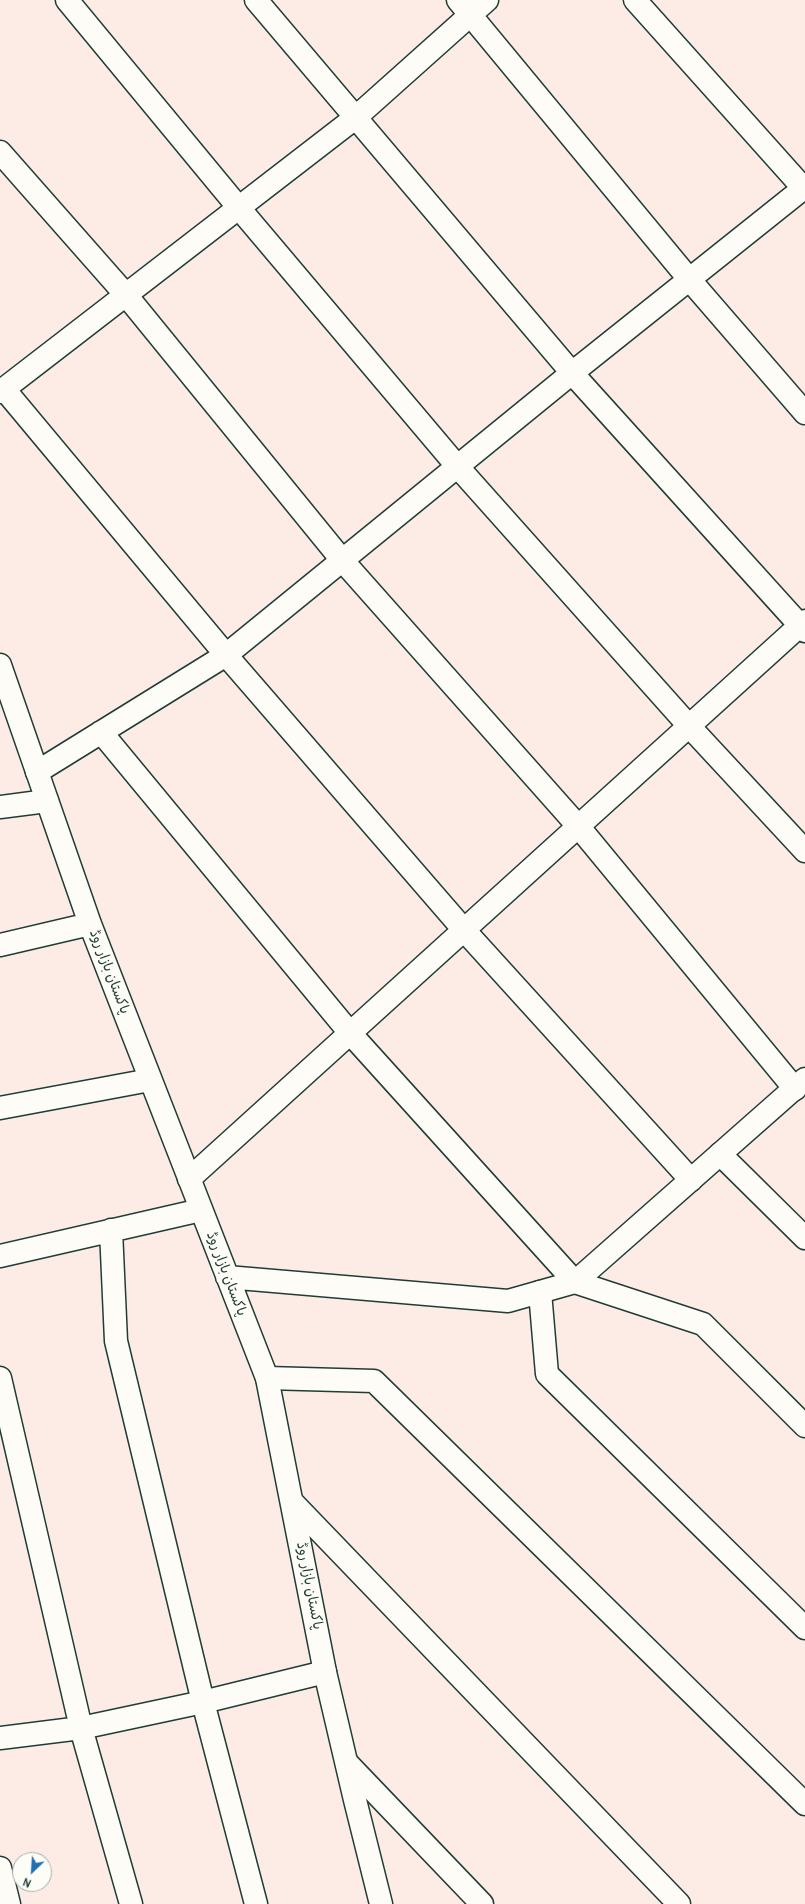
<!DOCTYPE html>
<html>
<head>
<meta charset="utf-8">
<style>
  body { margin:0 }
  #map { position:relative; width:805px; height:1904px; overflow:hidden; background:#fdebe6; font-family:Pangolin,sans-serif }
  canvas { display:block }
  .north { position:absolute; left:12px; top:1852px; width:40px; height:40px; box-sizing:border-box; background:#fdfcf7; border:1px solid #a4b0a9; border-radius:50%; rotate:205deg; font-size:11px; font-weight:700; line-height:16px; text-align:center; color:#1f3d34 }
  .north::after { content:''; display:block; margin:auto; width:14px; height:18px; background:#1f6fb2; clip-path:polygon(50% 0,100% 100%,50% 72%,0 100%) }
</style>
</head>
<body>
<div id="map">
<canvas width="805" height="1904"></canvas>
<div class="north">N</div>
</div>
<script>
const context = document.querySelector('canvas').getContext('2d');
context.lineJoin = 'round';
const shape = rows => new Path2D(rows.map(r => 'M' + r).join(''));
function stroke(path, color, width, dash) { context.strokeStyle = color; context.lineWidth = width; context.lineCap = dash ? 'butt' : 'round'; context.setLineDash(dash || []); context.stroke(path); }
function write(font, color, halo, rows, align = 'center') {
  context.font = font + ' Pangolin,"Playpen Sans Arabic",sans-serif'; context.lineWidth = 3.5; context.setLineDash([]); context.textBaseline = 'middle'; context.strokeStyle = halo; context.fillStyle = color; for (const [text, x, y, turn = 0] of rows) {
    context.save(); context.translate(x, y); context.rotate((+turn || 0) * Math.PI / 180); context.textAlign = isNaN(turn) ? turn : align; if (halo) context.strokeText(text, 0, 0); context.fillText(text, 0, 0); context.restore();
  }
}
const minor = shape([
  [67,0,239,208,457,466,689,726,805,851],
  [256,0,572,373,805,631],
  [458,0,689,279,805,413],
  [635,0,805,190],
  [0,152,126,295,342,560,578,826,795,1089],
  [4,389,226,655,464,930,691,1180],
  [0,392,355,118,487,0],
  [101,732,350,1033,575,1282,703,1324,805,1426],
  [37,772,226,655,572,373,805,187],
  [0,807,47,801],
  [0,1108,150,1080],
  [720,1154,805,1238],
  [189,1179,805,621],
  [111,1230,116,1341,203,1702,256,1904],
  [0,1256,201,1210],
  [540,1292,547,1374,805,1628],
  [0,1378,81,1728,131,1904],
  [267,1378,374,1381,805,1804],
  [293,1503,679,1904],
  [0,1738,81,1728,203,1702,325,1672],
  [347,1763,482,1904],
  [0,1868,9,1904]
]);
const tertiary = shape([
  [0,665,90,924,267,1378,325,1672,355,1800,381,1904],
  [0,945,90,924],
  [227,1277,508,1301,575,1282,805,1079]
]);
stroke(minor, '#1f3d34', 25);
stroke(tertiary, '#1f3d34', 25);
stroke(minor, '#fdfcf7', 22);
stroke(tertiary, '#fdfcf7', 22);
write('14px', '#1f3d34', '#fdfcf7', [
  ["پاکستان بازار روڈ",109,972,69],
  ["پاکستان بازار روڈ",226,1274,69],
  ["پاکستان بازار روڈ",309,1586,79]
]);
</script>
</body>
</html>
